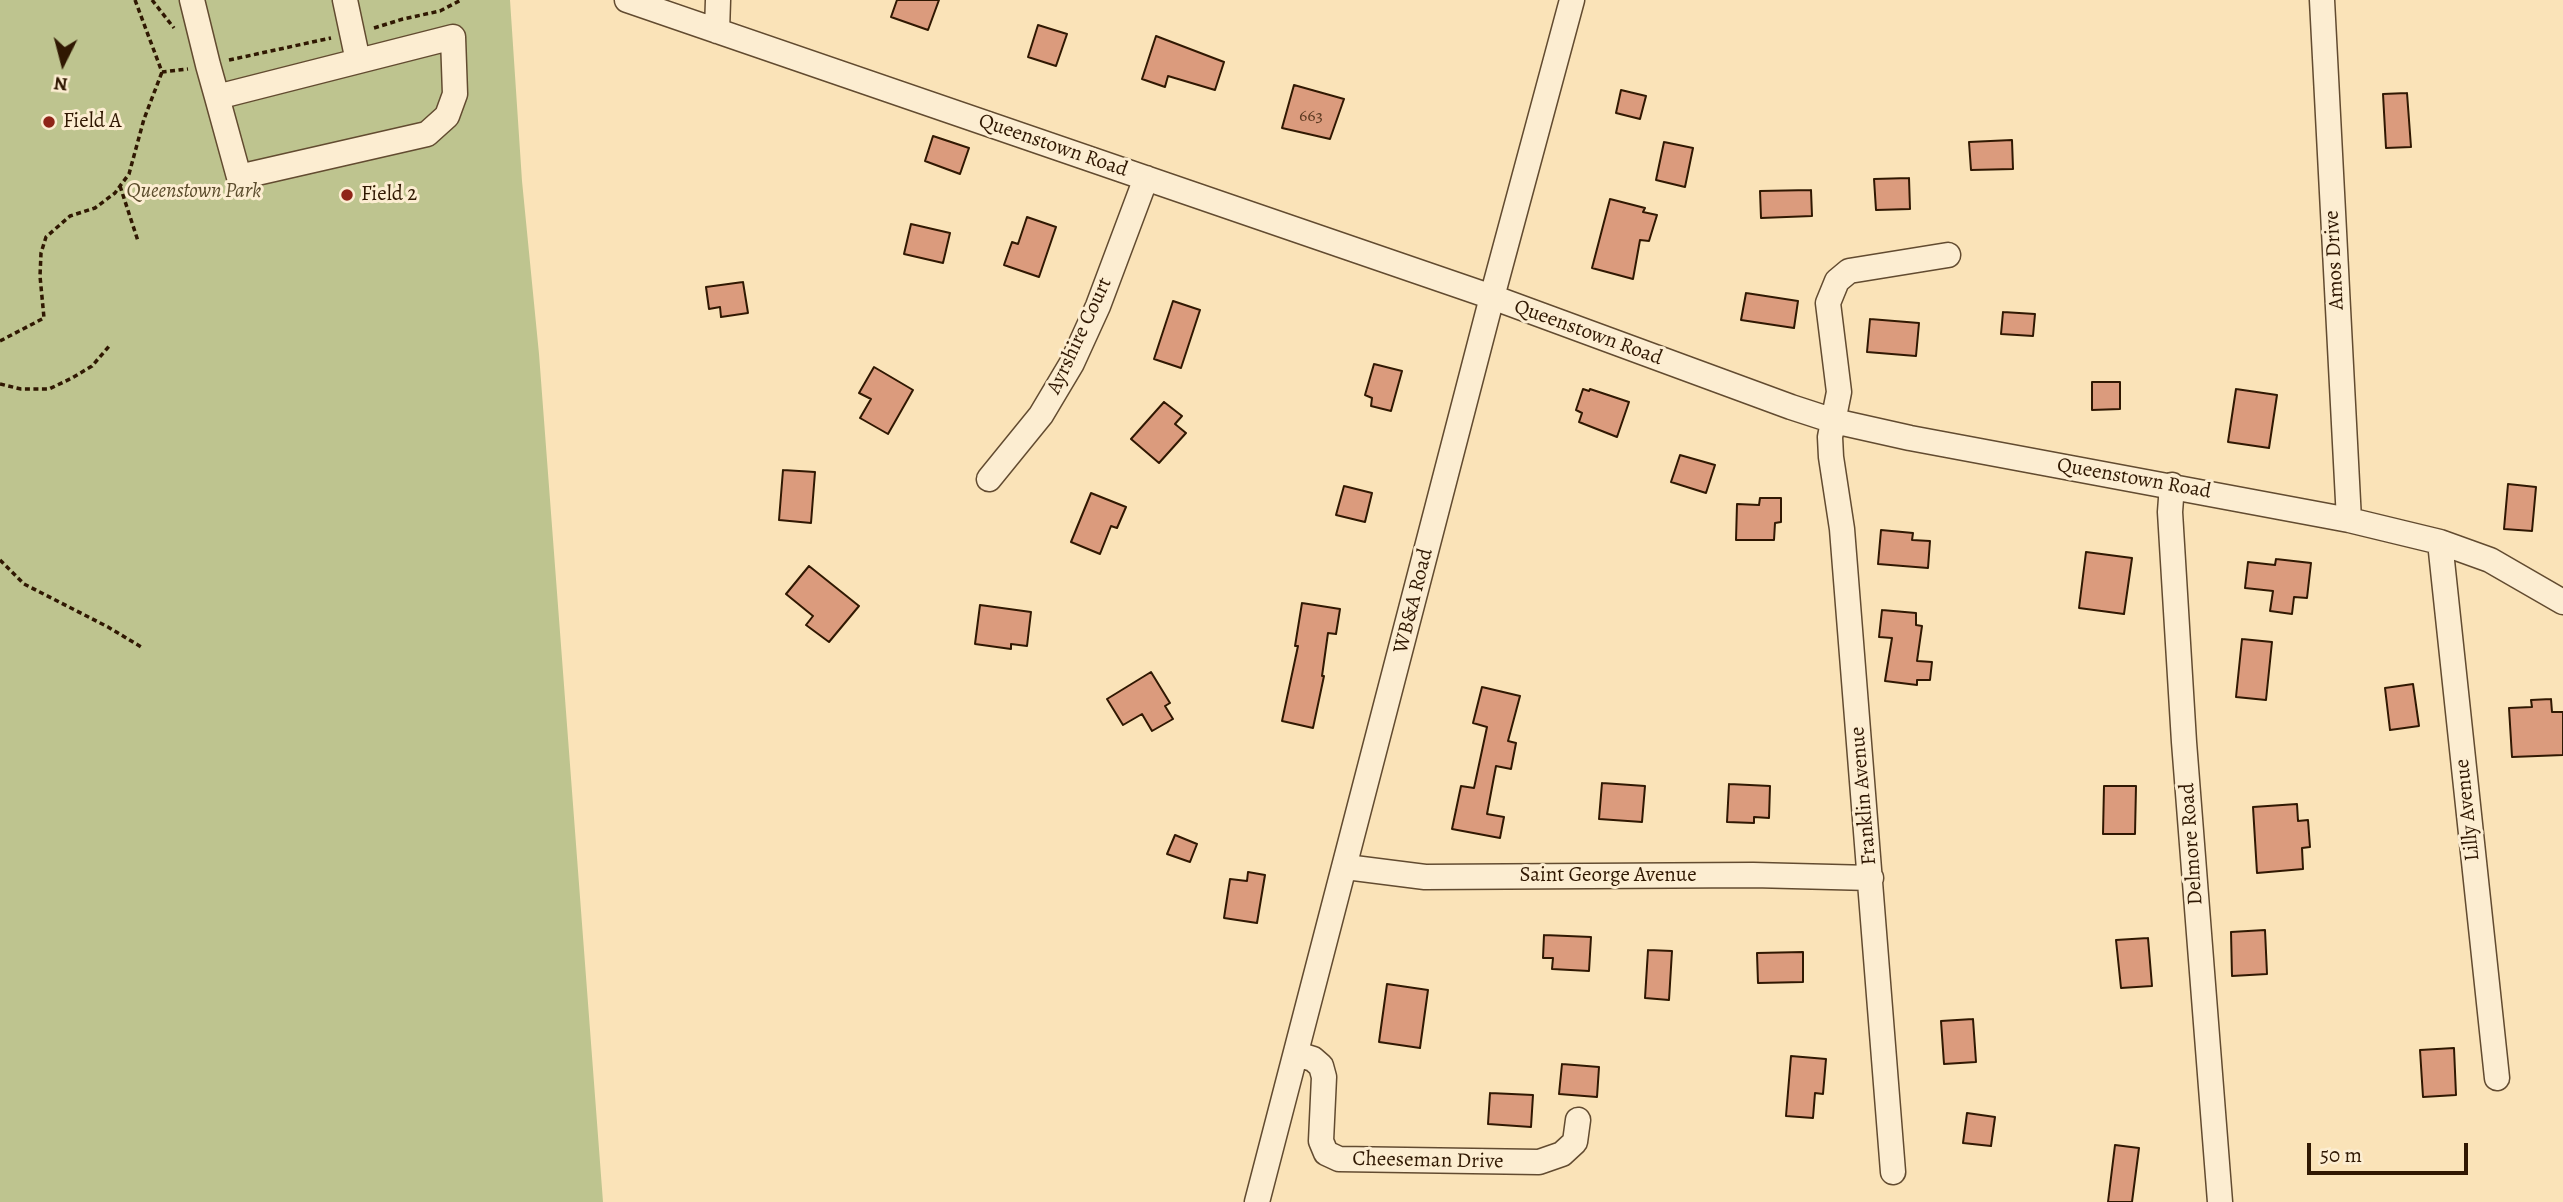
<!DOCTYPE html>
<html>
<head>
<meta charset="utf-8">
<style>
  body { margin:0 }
  #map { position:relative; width:2563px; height:1202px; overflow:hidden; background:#fae3b8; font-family:Alegreya,serif }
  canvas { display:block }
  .north { position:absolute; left:28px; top:28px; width:70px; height:70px; -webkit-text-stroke:5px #fcedd1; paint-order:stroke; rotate:186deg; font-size:19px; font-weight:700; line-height:28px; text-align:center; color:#301802 }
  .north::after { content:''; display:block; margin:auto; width:24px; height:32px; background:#301802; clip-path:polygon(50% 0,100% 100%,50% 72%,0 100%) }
  .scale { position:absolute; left:2307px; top:1143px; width:161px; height:32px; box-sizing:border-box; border:4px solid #301802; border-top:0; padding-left:9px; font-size:21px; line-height:24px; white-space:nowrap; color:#301802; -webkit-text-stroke:5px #fcedd1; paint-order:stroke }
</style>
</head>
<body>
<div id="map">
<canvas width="2563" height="1202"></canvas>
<div class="north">N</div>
<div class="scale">50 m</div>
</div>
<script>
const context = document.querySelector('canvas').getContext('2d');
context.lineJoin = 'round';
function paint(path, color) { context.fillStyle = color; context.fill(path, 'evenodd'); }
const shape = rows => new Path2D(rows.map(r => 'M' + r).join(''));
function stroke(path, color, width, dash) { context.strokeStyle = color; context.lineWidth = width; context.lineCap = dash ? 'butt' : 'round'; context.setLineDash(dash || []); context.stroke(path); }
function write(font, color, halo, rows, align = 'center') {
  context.font = font + ' Alegreya,serif'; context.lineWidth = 6; context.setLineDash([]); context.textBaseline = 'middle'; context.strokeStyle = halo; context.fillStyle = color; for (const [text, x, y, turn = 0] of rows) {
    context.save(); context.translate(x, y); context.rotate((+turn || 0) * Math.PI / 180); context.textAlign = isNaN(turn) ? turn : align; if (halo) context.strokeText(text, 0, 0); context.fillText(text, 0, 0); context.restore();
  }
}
paint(shape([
  [0,0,510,0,522,181,539,354,603,1202,0,1202]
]), '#bec48f');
const building = shape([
  [897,0,939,0,928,30,891,17,897,0],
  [1038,25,1067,34,1056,66,1028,57,1038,25],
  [1156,36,1224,62,1215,90,1168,76,1165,87,1142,79,1156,36],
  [1294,85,1344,99,1330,139,1282,128,1294,85],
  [1621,90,1646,96,1640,119,1616,113,1621,90],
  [2407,93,2411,147,2386,148,2383,94,2407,93],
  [933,136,969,148,960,174,925,161,933,136],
  [2012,140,2013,169,1971,170,1969,142,2012,140],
  [1664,142,1693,148,1685,187,1656,180,1664,142],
  [1909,178,1910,209,1876,210,1874,179,1909,178],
  [1811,190,1812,216,1761,218,1760,191,1811,190],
  [1610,199,1645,208,1643,212,1657,215,1649,241,1640,240,1633,279,1592,268,1610,199],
  [1027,217,1056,227,1039,277,1004,265,1012,242,1018,244,1027,217],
  [911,224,950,233,943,263,904,254,911,224],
  [743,282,748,313,721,317,720,307,709,309,706,287,743,282],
  [1746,293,1798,301,1794,328,1741,320,1746,293],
  [1173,301,1200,310,1181,368,1154,359,1173,301],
  [2003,312,2035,314,2033,336,2001,334,2003,312],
  [1870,319,1919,323,1916,356,1867,352,1870,319],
  [1374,364,1402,371,1391,411,1371,406,1372,398,1365,395,1374,364],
  [874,367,913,390,888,434,860,418,871,399,859,393,874,367],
  [2092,382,2120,382,2120,409,2092,410,2092,382],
  [1583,389,1589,391,1590,389,1629,402,1617,437,1579,422,1582,413,1576,410,1583,389],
  [2236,389,2277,395,2269,448,2228,442,2236,389],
  [1164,402,1182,416,1175,424,1186,433,1159,463,1131,439,1164,402],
  [1680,455,1715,465,1706,493,1671,482,1680,455],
  [783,470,815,472,811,523,779,520,783,470],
  [2508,484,2536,487,2532,531,2504,529,2508,484],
  [1344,486,1372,493,1365,522,1336,515,1344,486],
  [1091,493,1126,507,1117,528,1111,526,1100,554,1071,542,1091,493],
  [1760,498,1781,498,1781,522,1775,523,1774,540,1736,540,1737,504,1759,505,1760,498],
  [1881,530,1913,533,1912,540,1930,541,1928,568,1878,564,1881,530],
  [2086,552,2132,558,2124,614,2079,608,2086,552],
  [2276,559,2311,563,2307,598,2294,597,2292,614,2270,611,2273,591,2245,588,2248,562,2275,565,2276,559],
  [809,566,859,606,829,642,806,625,813,616,786,594,809,566],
  [1302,603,1340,609,1336,634,1328,633,1322,676,1324,676,1313,728,1282,721,1298,646,1295,646,1302,603],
  [980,605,1031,612,1027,646,1011,644,1011,649,975,644,980,605],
  [1882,610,1916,613,1916,625,1922,626,1917,661,1932,662,1930,680,1917,680,1917,685,1885,681,1892,638,1879,637,1882,610],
  [2242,639,2272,642,2266,700,2236,697,2242,639],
  [1151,672,1170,703,1165,706,1173,719,1152,731,1142,714,1123,725,1107,699,1151,672],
  [2413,684,2419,726,2390,730,2385,688,2413,684],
  [1482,687,1520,696,1508,741,1516,743,1511,769,1496,766,1487,814,1504,817,1500,838,1452,829,1461,786,1474,788,1487,727,1473,723,1482,687],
  [2551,699,2552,712,2563,712,2563,755,2512,757,2509,708,2532,707,2531,700,2551,699],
  [1602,783,1645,786,1642,822,1599,819,1602,783],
  [1729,784,1770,786,1769,818,1754,817,1754,823,1727,822,1729,784],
  [2104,786,2136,786,2135,834,2103,834,2104,786],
  [2297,804,2298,821,2308,820,2310,847,2302,848,2303,869,2257,873,2253,807,2297,804],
  [1175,835,1197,844,1190,862,1167,854,1175,835],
  [1248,872,1265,875,1257,923,1224,918,1230,879,1247,881,1248,872],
  [2265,930,2267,974,2232,976,2231,932,2265,930],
  [1544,935,1591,937,1589,971,1552,969,1553,958,1543,958,1544,935],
  [2148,938,2152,986,2121,988,2116,940,2148,938],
  [1648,950,1672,951,1669,1000,1645,998,1648,950],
  [1803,952,1803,982,1758,983,1757,953,1803,952],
  [1387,984,1428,990,1420,1048,1379,1042,1387,984],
  [1973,1019,1976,1062,1944,1064,1941,1021,1973,1019],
  [2454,1048,2456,1095,2423,1097,2420,1050,2454,1048],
  [1791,1056,1826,1059,1823,1094,1815,1093,1813,1118,1786,1116,1791,1056],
  [1562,1064,1599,1067,1597,1097,1559,1094,1562,1064],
  [1490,1093,1533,1095,1531,1127,1488,1124,1490,1093],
  [1967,1113,1995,1117,1991,1146,1963,1143,1967,1113],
  [2115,1145,2139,1148,2132,1202,2108,1202,2115,1145]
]);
paint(building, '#db9b7d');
stroke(building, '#301802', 2);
const minor = shape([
  [192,0,208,65,217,97,239,177,427,134,447,116,455,94,453,37,217,97],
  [345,0,358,61],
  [627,0,1492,297,1791,407,1834,421,1910,438,2349,520,2440,542,2490,560,2563,602],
  [2322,0,2349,520],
  [717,31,718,0],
  [989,479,1041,415,1072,363,1098,306,1146,178],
  [2172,485,2170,512,2184,742,2220,1202],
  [2440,542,2497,1078],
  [1346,867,1425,877,1753,875,1871,878],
  [1297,1054,1313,1059,1321,1066,1324,1077,1321,1141,1326,1153,1339,1159,1539,1162,1562,1154,1575,1142,1578,1120],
  [1893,1172,1842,529,1831,457,1830,437,1839,392,1828,303,1837,281,1849,271,1948,255],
  [1257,1202,1492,297,1572,0]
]);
stroke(minor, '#624b30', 27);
stroke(shape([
  [135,0,162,72,188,69],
  [152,0,174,28],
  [374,28,403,19,440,11,461,0],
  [229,60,331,38],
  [120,186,138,241],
  [0,341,44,318,40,276,41,253,46,237,70,216,95,208,115,193,120,186,129,174,144,119,162,72],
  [0,384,21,389,49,389,72,378,92,366,111,344],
  [0,560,24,584,108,627,143,648]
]), '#301802', 3.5, [5, 3.5]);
stroke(minor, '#fcedd1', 24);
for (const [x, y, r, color] of [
  [49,122,7,"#8f2418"],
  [347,195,7,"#8f2418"]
]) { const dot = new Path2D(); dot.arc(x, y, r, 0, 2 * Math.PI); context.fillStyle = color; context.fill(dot); stroke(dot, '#fcedd1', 2.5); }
write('18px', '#5b3921', null, [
  ["663",1311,117]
]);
write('21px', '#301802', '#fcedd1', [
  ["Field A",63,122],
  ["Field 2",361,195]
], 'left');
write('21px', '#301802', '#fcedd1', [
  ["Queenstown Road",1053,146,19],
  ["Amos Drive",2335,260,-93],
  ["Queenstown Road",1588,333,20],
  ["Ayrshire Court",1080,336,-65],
  ["Queenstown Road",2134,479,10],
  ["WB&A Road",1414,601,-76],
  ["Franklin Avenue",1864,796,-95],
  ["Lilly Avenue",2468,810,-96],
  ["Delmore Road",2192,844,-94],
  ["Saint George Avenue",1608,876],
  ["Cheeseman Drive",1428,1161,1]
]);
write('italic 21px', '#5b4c2c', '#fcedd1', [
  ["Queenstown Park",194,192]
]);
</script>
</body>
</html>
